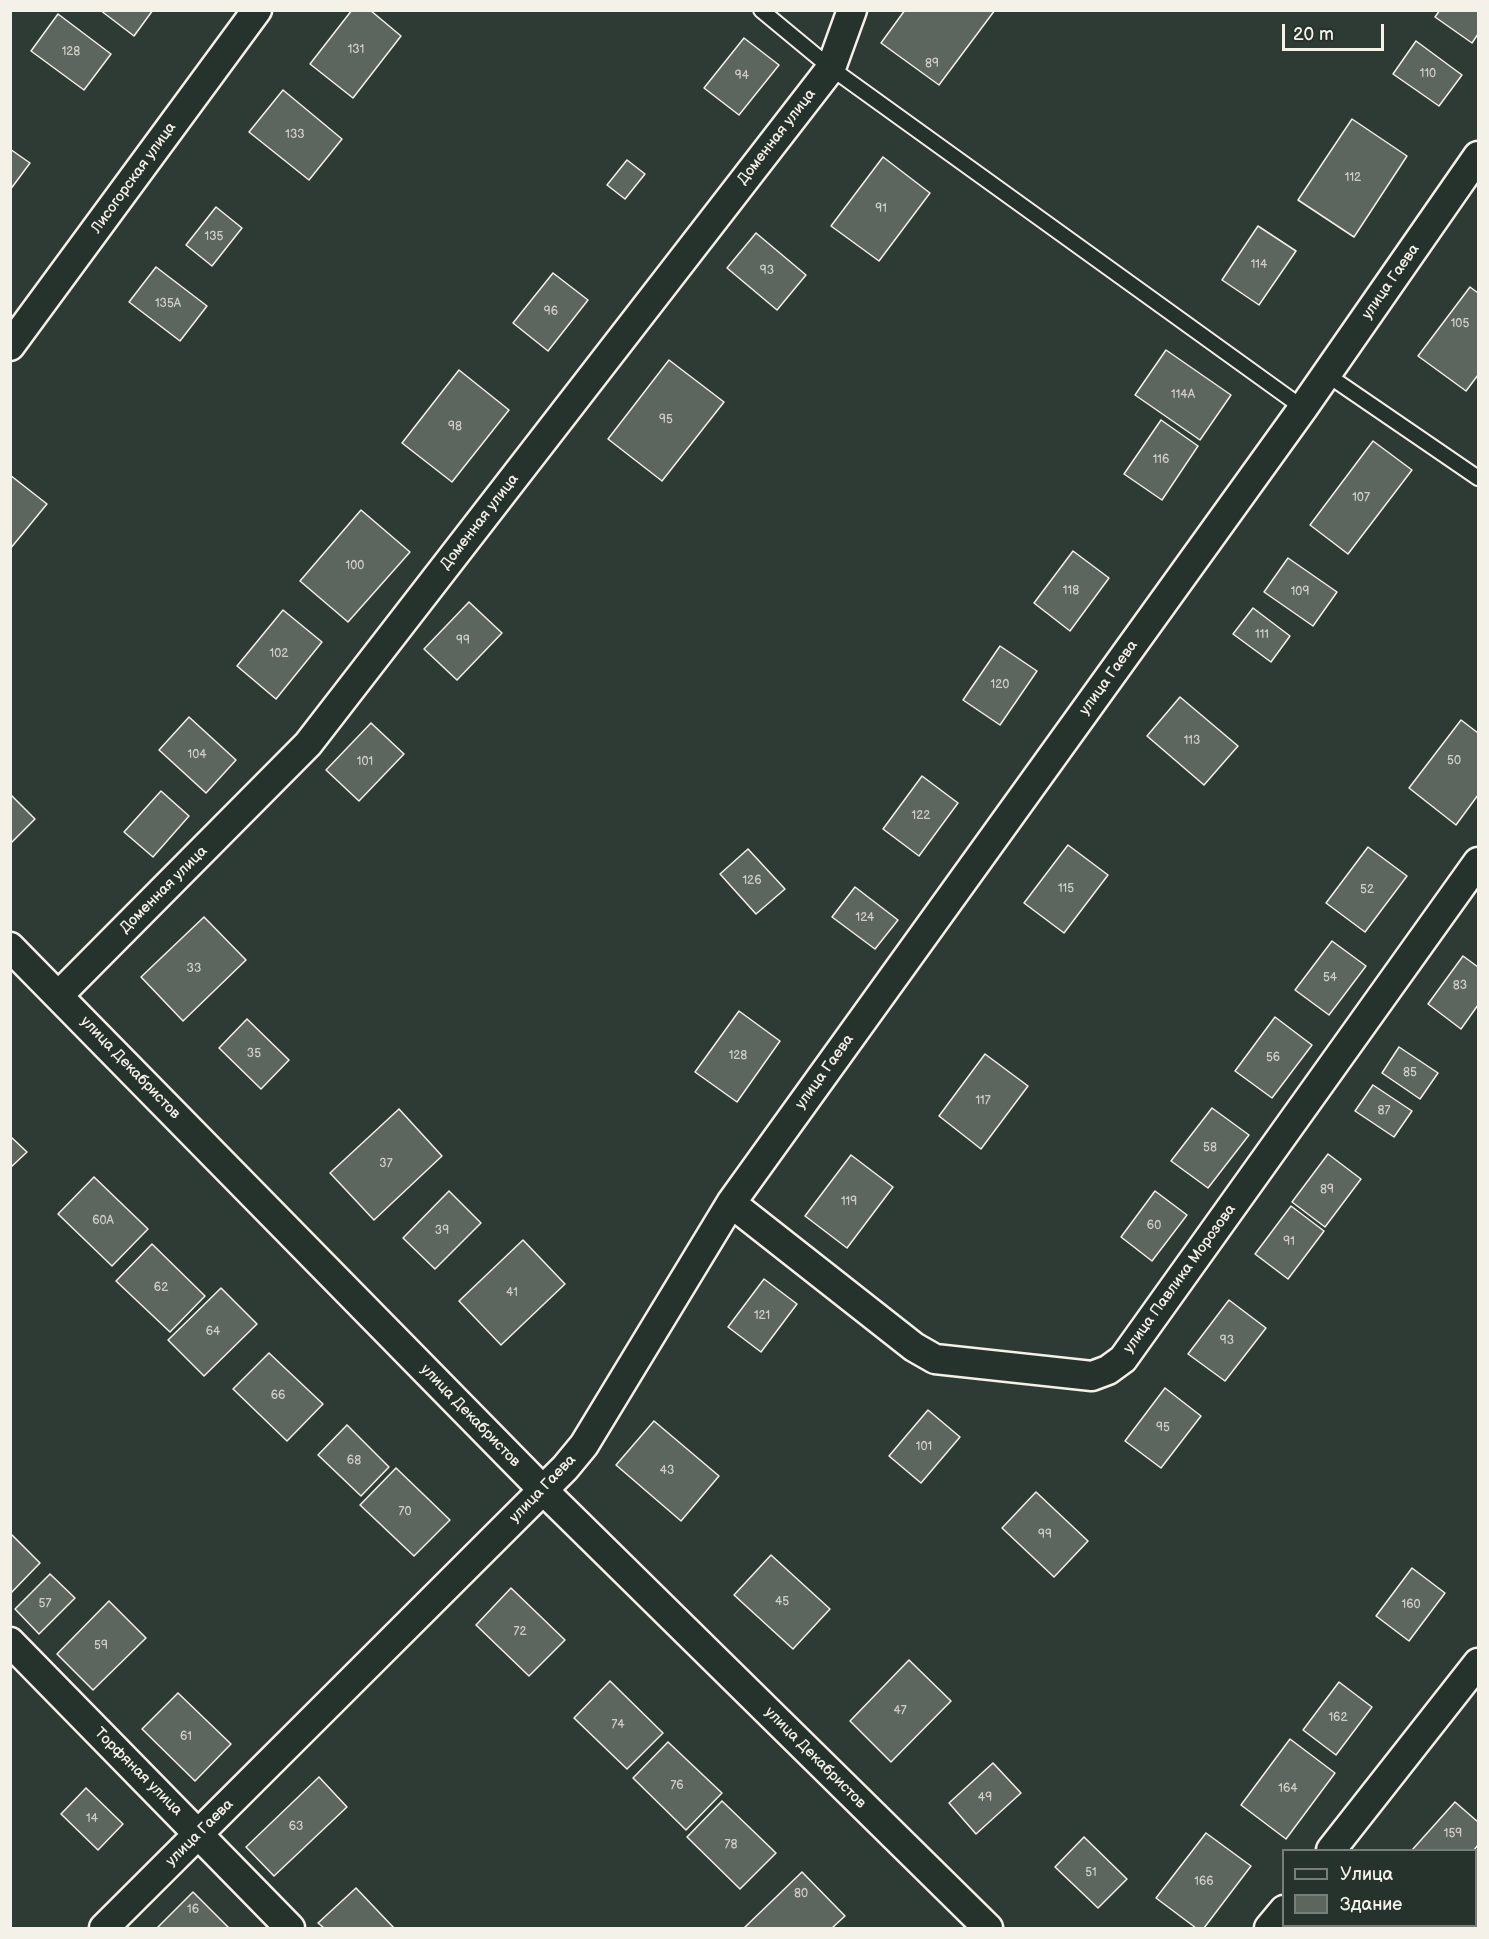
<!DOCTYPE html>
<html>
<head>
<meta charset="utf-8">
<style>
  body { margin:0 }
  #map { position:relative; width:1489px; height:1939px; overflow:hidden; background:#2e3b34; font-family:"Balsamiq Sans",sans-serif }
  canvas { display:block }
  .frame { position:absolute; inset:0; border:12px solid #f4f1e8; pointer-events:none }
  .legend { position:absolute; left:1282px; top:1849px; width:195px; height:78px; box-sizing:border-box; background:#26332d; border:2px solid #787f78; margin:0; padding:8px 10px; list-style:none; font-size:18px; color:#f4f1e8 }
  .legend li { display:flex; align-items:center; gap:12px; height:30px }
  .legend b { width:30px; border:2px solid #787f78 }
  .scale { position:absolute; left:1282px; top:24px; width:102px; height:27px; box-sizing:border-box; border:3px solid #f4f1e8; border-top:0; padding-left:8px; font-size:18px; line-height:21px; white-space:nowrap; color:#f4f1e8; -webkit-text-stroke:4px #26332d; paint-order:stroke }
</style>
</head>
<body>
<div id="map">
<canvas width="1489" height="1939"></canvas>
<div class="frame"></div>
<ul class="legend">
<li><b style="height:8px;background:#26332d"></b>Улица</li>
<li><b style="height:16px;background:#5c655e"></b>Здание</li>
</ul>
<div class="scale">20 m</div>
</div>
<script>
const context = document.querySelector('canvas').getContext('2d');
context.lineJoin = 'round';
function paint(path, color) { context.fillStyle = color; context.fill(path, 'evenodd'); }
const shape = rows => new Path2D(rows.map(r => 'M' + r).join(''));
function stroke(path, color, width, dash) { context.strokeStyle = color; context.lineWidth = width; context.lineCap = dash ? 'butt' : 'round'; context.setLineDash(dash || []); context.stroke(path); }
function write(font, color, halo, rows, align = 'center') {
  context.font = font + ' "Balsamiq Sans",sans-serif'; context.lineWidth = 5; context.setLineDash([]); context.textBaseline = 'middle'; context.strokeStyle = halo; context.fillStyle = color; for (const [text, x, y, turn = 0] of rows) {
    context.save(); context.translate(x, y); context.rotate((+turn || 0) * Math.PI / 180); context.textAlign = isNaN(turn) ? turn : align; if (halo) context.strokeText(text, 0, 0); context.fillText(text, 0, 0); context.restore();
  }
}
const building = shape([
  [100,10,153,10,134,36,100,10],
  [352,10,370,10,401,36,353,98,310,64,352,10],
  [905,10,995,10,939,85,881,43,905,10],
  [1440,10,1478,10,1478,34,1472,43,1435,17,1440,10],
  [58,14,111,54,84,90,31,51,58,14],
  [744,38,779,65,739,115,704,88,744,38],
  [1416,41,1462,75,1439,106,1393,74,1416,41],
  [283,90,342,139,309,180,249,132,283,90],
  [1352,119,1407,156,1354,237,1298,200,1352,119],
  [10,149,30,163,10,190,10,149],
  [883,157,930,193,879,261,831,226,883,157],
  [627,160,645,174,625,199,607,185,627,160],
  [216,207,242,228,212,266,186,245,216,207],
  [1258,226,1296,251,1259,305,1222,280,1258,226],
  [756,233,806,275,777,310,727,268,756,233],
  [156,267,207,306,180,341,129,302,156,267],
  [553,273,588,300,548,351,513,323,553,273],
  [1470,287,1478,293,1478,375,1466,391,1418,356,1470,287],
  [1166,350,1231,395,1200,440,1135,395,1166,350],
  [669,360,724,402,662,481,608,439,669,360],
  [459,370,509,410,452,482,402,443,459,370],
  [1161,420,1198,446,1162,500,1124,474,1161,420],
  [1373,441,1412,470,1348,554,1310,525,1373,441],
  [10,475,47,504,10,549,10,475],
  [361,510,410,552,348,622,300,581,361,510],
  [1073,551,1109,578,1070,631,1034,603,1073,551],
  [1288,558,1337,592,1313,626,1264,592,1288,558],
  [469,602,502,633,457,680,424,649,469,602],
  [1253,608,1290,636,1271,662,1233,634,1253,608],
  [283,610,322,642,276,699,237,666,283,610],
  [1000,646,1037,671,1000,725,963,700,1000,646],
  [1180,697,1238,746,1204,785,1147,736,1180,697],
  [189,717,236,760,206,793,159,750,189,717],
  [1461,720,1478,733,1478,795,1456,825,1409,788,1461,720],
  [371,723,404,754,359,801,326,770,371,723],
  [922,776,958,803,919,856,883,829,922,776],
  [161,791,189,816,153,857,124,832,161,791],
  [10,794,35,819,11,843,10,842,10,794],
  [1068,845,1108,875,1064,933,1024,903,1068,845],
  [1368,847,1407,876,1365,932,1326,903,1368,847],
  [748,849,785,889,756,914,720,874,748,849],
  [855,887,898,920,875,949,832,917,855,887],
  [204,917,246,960,183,1021,141,977,204,917],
  [1332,941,1366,966,1329,1015,1295,990,1332,941],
  [1463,956,1478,967,1478,1005,1461,1029,1428,1004,1463,956],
  [739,1011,780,1041,737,1102,695,1072,739,1011],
  [1275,1017,1312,1045,1272,1098,1235,1071,1275,1017],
  [247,1019,289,1060,261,1089,219,1048,247,1019],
  [1399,1047,1438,1073,1420,1099,1382,1073,1399,1047],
  [985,1054,1028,1086,981,1149,939,1116,985,1054],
  [1373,1085,1412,1111,1394,1137,1355,1111,1373,1085],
  [1212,1108,1249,1135,1208,1188,1171,1161,1212,1108],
  [399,1109,442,1156,374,1220,330,1173,399,1109],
  [10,1136,27,1152,10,1168,10,1136],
  [1328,1154,1361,1179,1325,1227,1292,1202,1328,1154],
  [851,1155,893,1187,847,1248,805,1216,851,1155],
  [94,1177,148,1229,112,1266,58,1214,94,1177],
  [449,1191,481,1223,435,1269,403,1238,449,1191],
  [1155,1191,1187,1215,1152,1261,1121,1237,1155,1191],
  [1291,1206,1324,1231,1288,1279,1255,1254,1291,1206],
  [523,1240,565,1284,501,1345,459,1301,523,1240],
  [152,1244,205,1296,170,1332,116,1281,152,1244],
  [764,1279,797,1304,761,1352,728,1327,764,1279],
  [221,1288,257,1324,204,1376,168,1340,221,1288],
  [1229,1300,1266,1328,1225,1381,1188,1354,1229,1300],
  [269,1353,323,1404,287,1441,233,1389,269,1353],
  [1165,1388,1201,1416,1161,1468,1125,1441,1165,1388],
  [928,1410,960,1437,921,1483,889,1456,928,1410],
  [654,1421,719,1476,681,1521,616,1465,654,1421],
  [347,1425,389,1467,361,1496,318,1455,347,1425],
  [396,1468,450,1520,414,1556,360,1505,396,1468],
  [1036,1492,1088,1541,1054,1577,1002,1528,1036,1492],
  [10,1533,40,1563,10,1594,10,1533],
  [771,1555,830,1609,793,1649,734,1595,771,1555],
  [1412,1568,1445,1593,1409,1641,1376,1616,1412,1568],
  [50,1574,75,1598,39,1634,15,1609,50,1574],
  [511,1588,565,1640,529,1676,476,1625,511,1588],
  [109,1601,146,1638,93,1690,57,1654,109,1601],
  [909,1660,951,1701,891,1762,850,1721,909,1660],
  [610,1681,663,1733,627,1769,574,1718,610,1681],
  [1339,1682,1372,1707,1336,1755,1303,1730,1339,1682],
  [178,1693,231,1744,195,1781,142,1729,178,1693],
  [1290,1739,1335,1773,1286,1839,1241,1805,1290,1739],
  [668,1742,722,1793,686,1830,633,1778,668,1742],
  [993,1763,1021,1793,976,1834,949,1803,993,1763],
  [319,1777,347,1807,274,1876,246,1847,319,1777],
  [86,1788,123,1824,98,1850,61,1814,86,1788],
  [722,1801,776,1853,740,1889,687,1837,722,1801],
  [1455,1802,1478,1822,1478,1845,1474,1850,1412,1850,1455,1802],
  [1206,1833,1251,1866,1204,1928,1196,1928,1156,1898,1206,1833],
  [1084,1837,1127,1879,1098,1908,1055,1867,1084,1837],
  [802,1872,845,1916,832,1928,744,1928,802,1872],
  [356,1888,394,1928,324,1928,318,1923,356,1888],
  [193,1892,229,1928,157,1928,193,1892]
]);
paint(building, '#5c655e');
stroke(building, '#f4f1e8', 1.5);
const service = shape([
  [761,10,831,68,1303,408],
  [1326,374,1478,478]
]);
const minor = shape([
  [10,346,257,10],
  [10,947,543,1490,988,1928],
  [59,995,308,744,831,68,852,10],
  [731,1203,914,1347,935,1359,1092,1376,1108,1370,1123,1359,1478,862],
  [10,1642,290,1928],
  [1331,1850,1478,1663],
  [104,1928,565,1468,584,1445,731,1203,1303,408,1478,156],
  [1269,1928,1284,1910]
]);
stroke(service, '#f4f1e8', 18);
stroke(minor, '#f4f1e8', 33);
stroke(service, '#26332d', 14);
stroke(minor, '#26332d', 28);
write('12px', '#cecec6', null, [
  ["131",356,50],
  ["128",71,52],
  ["89",932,64],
  ["110",1428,74],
  ["94",742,76],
  ["133",295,135],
  ["112",1353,178],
  ["91",881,209],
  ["135",214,237],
  ["114",1259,265],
  ["93",767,271],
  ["135А",168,304],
  ["96",551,312],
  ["105",1460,324],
  ["114А",1183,395],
  ["95",666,420],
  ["98",455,427],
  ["116",1161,460],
  ["107",1361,498],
  ["100",355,566],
  ["118",1071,591],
  ["109",1300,592],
  ["111",1262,635],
  ["99",463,641],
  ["102",279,654],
  ["120",1000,685],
  ["113",1192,741],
  ["104",197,755],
  ["50",1454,761],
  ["101",365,762],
  ["122",921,816],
  ["126",752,881],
  ["115",1066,889],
  ["52",1367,890],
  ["124",865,918],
  ["33",194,969],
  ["54",1330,978],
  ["83",1460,986],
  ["35",254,1054],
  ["128",738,1056],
  ["56",1273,1058],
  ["85",1410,1073],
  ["117",983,1101],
  ["87",1384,1111],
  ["58",1210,1148],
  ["37",386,1164],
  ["89",1327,1190],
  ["119",849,1202],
  ["60А",103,1221],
  ["60",1154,1226],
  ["39",442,1231],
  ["91",1289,1242],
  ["62",161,1288],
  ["41",512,1293],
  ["121",762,1316],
  ["64",213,1332],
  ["93",1227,1341],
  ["66",278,1396],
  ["95",1163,1428],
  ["101",924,1447],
  ["68",354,1461],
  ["43",667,1471],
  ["70",405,1512],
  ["99",1045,1535],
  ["45",782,1602],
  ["57",45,1604],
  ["160",1411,1605],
  ["72",520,1632],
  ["59",101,1646],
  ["47",900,1711],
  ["162",1338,1718],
  ["74",618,1725],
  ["61",186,1737],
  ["76",677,1786],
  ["164",1288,1789],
  ["49",985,1798],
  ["14",92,1819],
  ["63",296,1827],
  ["159",1453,1834],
  ["78",731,1845],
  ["51",1091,1873],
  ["166",1204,1882],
  ["80",801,1894],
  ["16",193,1910]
]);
write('15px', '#f4f1e8', '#26332d', [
  ["Доменная улица",777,137,-52],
  ["Лисогорская улица",134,178,-54],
  ["улица Гаева",1391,282,-55],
  ["Доменная улица",480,522,-52],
  ["улица Гаева",1109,678,-54],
  ["Доменная улица",164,890,-45],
  ["улица Декабристов",130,1068,46],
  ["улица Гаева",825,1072,-54],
  ["улица Павлика Морозова",1180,1279,-54],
  ["улица Декабристов",470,1416,46],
  ["улица Гаева",543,1489,-46],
  ["улица Декабристов",815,1758,45],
  ["Торфяная улица",138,1772,45],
  ["улица Гаева",200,1833,-45]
]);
</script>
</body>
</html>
